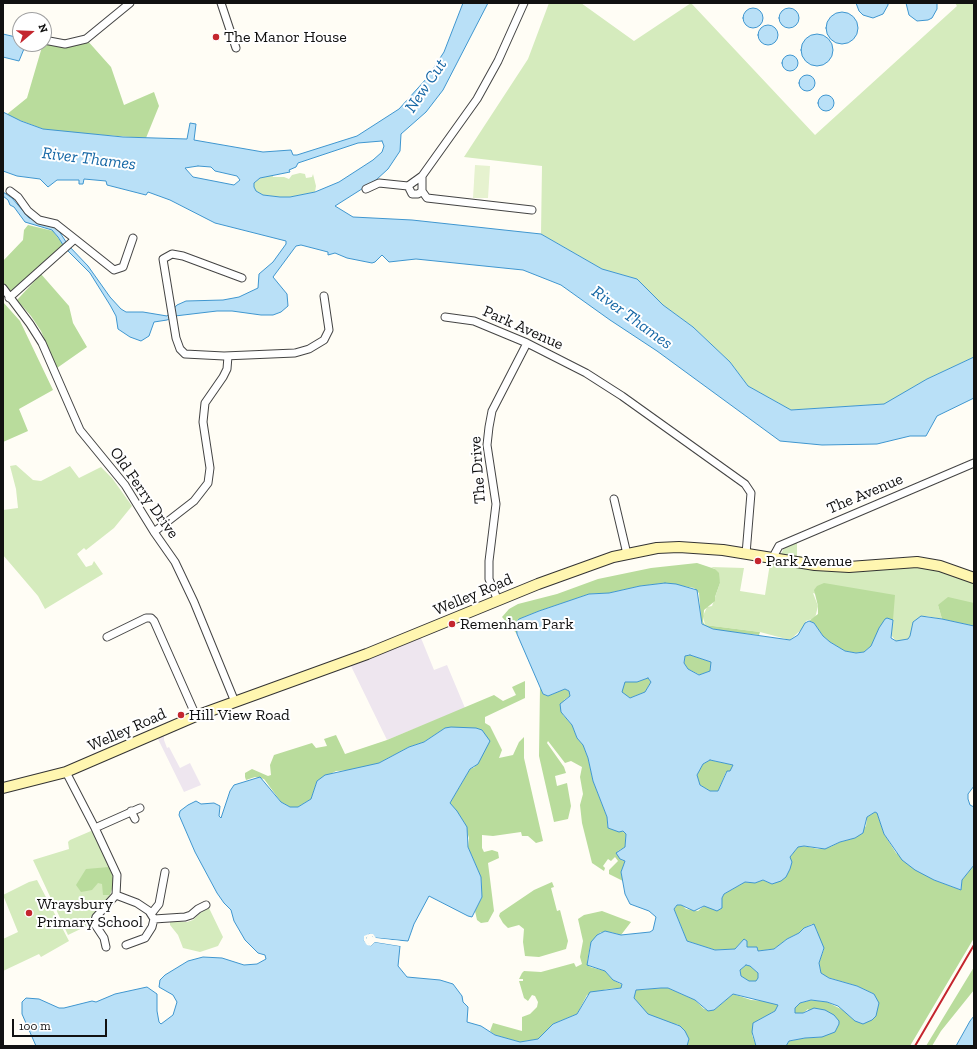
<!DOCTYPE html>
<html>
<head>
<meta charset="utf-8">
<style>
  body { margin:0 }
  #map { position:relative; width:977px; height:1049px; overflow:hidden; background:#fffdf5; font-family:"Zilla Slab",serif }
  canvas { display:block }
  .frame { position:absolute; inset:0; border:4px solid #111; pointer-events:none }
  .north { position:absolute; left:12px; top:12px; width:40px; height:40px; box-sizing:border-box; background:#fff; border:1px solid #a0a0a0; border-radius:50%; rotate:71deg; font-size:11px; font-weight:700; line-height:16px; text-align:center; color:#111 }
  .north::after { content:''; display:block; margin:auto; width:14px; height:18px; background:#c4262e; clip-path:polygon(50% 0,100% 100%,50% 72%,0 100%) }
  .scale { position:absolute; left:12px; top:1019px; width:95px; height:18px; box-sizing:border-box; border:2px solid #111; border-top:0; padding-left:5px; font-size:12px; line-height:14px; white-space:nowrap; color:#111; -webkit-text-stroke:3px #fff; paint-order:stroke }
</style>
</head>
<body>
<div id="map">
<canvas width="977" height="1049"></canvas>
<div class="frame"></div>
<div class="north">N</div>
<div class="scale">100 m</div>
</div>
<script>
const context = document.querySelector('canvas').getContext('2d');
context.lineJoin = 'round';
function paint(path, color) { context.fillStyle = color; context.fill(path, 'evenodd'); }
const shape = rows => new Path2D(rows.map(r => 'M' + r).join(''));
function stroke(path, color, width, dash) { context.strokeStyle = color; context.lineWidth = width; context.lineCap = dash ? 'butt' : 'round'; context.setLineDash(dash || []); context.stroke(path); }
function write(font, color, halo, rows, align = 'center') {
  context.font = font + ' "Zilla Slab",serif'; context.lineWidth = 4; context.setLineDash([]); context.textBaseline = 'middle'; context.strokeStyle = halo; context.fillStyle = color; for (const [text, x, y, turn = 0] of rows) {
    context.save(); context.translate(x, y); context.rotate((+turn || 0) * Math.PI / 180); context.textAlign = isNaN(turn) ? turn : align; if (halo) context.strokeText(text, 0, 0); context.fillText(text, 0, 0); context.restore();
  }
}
paint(shape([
  [421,638,434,670,447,665,465,708,387,740,351,666],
  [164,736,164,740,167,748,169,747,180,768,190,763,201,785,184,792,158,739]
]), '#eee6ef');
paint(shape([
  [549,3,581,3,634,41,691,3,815,135,957,6,955,3,974,3,974,357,927,379,885,404,791,410,748,386,730,362,693,327,663,305,637,279,602,269,541,234,542,166,464,157,528,59],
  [300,173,305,174,306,178,312,177,313,174,316,186,315,192,290,197,280,197,263,195,256,191,254,187,254,183,260,178,273,174,273,177,284,177,289,179,292,175],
  [16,465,33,480,41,481,70,466,79,478,101,467,112,478,132,506,114,528,86,550,84,548,77,554,86,567,92,565,94,561,103,574,45,609,38,596,3,555,3,510,18,508,16,489,10,466],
  [797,542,797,556,801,556,805,562,783,557,781,554,784,548],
  [771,557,815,565,917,562,974,578,974,603,938,605,942,619,926,616,913,622,910,637,908,639,900,641,896,641,891,635,893,620,813,593,818,606,815,618,806,621,803,628,790,640,760,632,705,625,703,616,707,607,712,606,720,583,715,569,711,567,744,568,740,591,765,595],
  [91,831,94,833,113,876,112,889,109,897,89,919,91,924,68,935,33,860,69,849,68,842,70,840],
  [37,880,69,941,41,957,39,954,3,971,3,939,18,932,3,895,29,882],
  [209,908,223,937,218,946,200,952,183,948,178,935,170,925,170,921,187,922,193,920,200,913]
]), '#d5ebbd');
paint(shape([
  [86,39,111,67,124,105,154,92,159,106,146,138,60,132,43,129,6,115,27,98,44,40,65,44],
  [28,225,53,231,64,246,13,297,3,287,3,261,23,240,24,230],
  [41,274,69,306,73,323,87,347,57,368,41,331,31,316,17,300],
  [3,302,20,321,53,390,19,409,28,431,3,442],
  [697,563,715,569,719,573,720,583,715,597,715,601,704,610,703,622,705,625,760,632,759,635,721,631,704,626,701,620,699,593,694,588,665,583,640,586,609,593,589,594,539,611,519,619,516,623,517,634,502,617,509,609,518,604,557,594,598,579,651,568],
  [824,583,895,595,893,620,885,619,871,646,864,652,856,653,845,651,830,642,823,636,814,623,809,621,818,614,818,606,814,590,817,586],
  [948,597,974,603,974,626,942,619,938,605],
  [690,655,711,662,710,671,700,675,688,669,684,663,685,656],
  [648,678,651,682,645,692,630,698,621,692,625,682,637,682],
  [525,681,525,698,485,717,485,723,490,726,502,750,499,758,513,755,519,742,524,737,524,758,543,841,536,843,528,836,522,836,521,832,493,836,482,835,482,848,484,852,492,850,498,852,499,858,488,863,494,911,488,922,481,923,477,920,475,911,482,897,481,877,468,847,469,838,464,822,450,803,470,769,475,767,445,728,424,742,409,747,379,763,354,770,336,771,317,781,311,799,298,807,290,807,281,802,264,779,255,777,246,780,245,777,245,773,252,769,268,776,271,775,270,765,274,755,312,743,316,748,327,746,324,739,336,735,345,754,387,740,494,695,503,701,516,695,512,687],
  [540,687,543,694,548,696,565,689,569,691,570,696,564,700,563,715,572,725,577,738,583,745,588,758,593,781,607,817,608,828,622,831,626,834,625,847,618,851,621,860,625,861,621,872,623,881,609,874,609,870,618,861,615,857,611,861,608,859,603,866,605,868,604,871,592,863,582,823,580,805,583,794,580,777,582,767,571,761,565,763,548,741,547,743,564,767,566,773,555,776,557,786,567,783,571,806,568,819,554,822,539,756],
  [710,760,733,765,730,772,726,772,718,791,710,791,700,785,697,775,703,764],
  [875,812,877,813,884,834,896,853,934,880,961,890,962,880,974,865,974,938,910,1046,786,1046,789,1041,805,1038,822,1037,808,1009,803,1013,795,1013,795,1008,800,1003,811,1000,827,1002,843,1010,855,1021,874,994,857,986,823,976,821,973,819,963,824,949,818,938,817,930,812,924,804,928,799,933,787,939,774,949,758,951,757,947,747,947,747,941,744,939,735,949,715,950,687,941,674,909,677,905,682,905,686,909,698,911,704,906,722,908,722,898,724,894,745,882,755,883,763,880,772,884,790,869,790,857,798,847,804,846,818,849,830,847,840,842,855,838,866,826,867,817],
  [109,867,114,882,110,895,103,895,102,884,98,883,92,890,81,892,76,885,86,869],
  [552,882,554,887,551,888,557,911,560,910,568,941,566,949,539,957,525,956,523,942,524,929,519,925,508,928,503,923,499,916,500,913,534,890],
  [602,911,631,922,621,935,610,932,601,932,597,935,590,946,587,963,590,967,605,971,613,980,622,985,621,988,607,989,587,995,577,1014,553,1024,538,1039,520,1042,495,1035,490,1031,493,1023,522,1031,522,1017,530,1014,537,1007,538,1002,535,996,532,995,528,1001,524,998,519,981,523,981,523,979,519,979,522,973,524,971,541,972,574,963,576,967,582,964,580,957,583,941,578,919,584,915],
  [746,965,750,966,758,973,759,978,756,981,748,981,741,976,740,970],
  [974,967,974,990,941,1031,932,1046,926,1046],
  [661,988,668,988,695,1000,704,1009,714,1010,733,994,751,1000,766,1001,778,1005,778,1008,775,1011,757,1021,752,1035,756,1046,687,1046,689,1039,677,1024,671,1024,647,1014,634,998,636,990]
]), '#b9dc9c');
paint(shape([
  [475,165,490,166,488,198,473,198]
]), '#e6f2cf');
const water = shape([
  [463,3,488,3,443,90,426,112,401,134,400,151,388,169,376,180,335,206,353,217,412,220,541,234,602,269,637,279,663,305,693,327,730,362,748,386,791,410,884,404,927,379,974,357,974,398,937,416,926,436,910,436,877,444,822,445,780,441,657,351,610,320,561,285,523,270,416,259,389,262,382,255,375,262,372,263,347,258,335,253,328,255,328,252,301,245,296,246,273,277,287,294,288,306,281,312,273,315,261,315,232,311,217,311,175,316,167,320,154,322,149,336,141,341,130,337,118,329,116,316,110,305,90,273,65,248,58,237,52,230,25,222,14,207,10,205,8,200,3,196,3,192,12,198,29,218,54,226,59,231,68,245,88,266,110,297,121,309,126,312,143,312,167,316,177,305,186,301,223,300,239,297,258,288,259,274,273,262,286,244,286,241,215,223,170,200,148,192,146,195,107,185,106,181,84,179,83,184,79,184,79,180,57,180,48,187,40,179,17,176,3,171,3,112,21,121,43,129,123,137,187,139,190,123,196,124,194,140,263,152,291,150,293,155,297,155,357,136,399,109,427,78,444,52,463,3],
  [382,141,384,146,382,152,373,160,339,182,315,192,290,197,280,197,263,195,256,191,254,187,254,183,260,178,290,172,289,170,296,167,298,163,358,143,382,141],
  [198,166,211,167,215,171,237,176,240,180,234,185,193,177,185,168,198,166],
  [856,3,888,3,888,5,883,14,873,18,863,15,859,11,856,3],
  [906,3,937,3,937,9,932,18,928,20,917,21,909,15,906,3],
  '779 18a10 10 0 1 1 20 0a10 10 0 1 1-20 0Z',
  '743 18a10 10 0 1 1 20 0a10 10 0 1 1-20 0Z',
  '826 28a16 16 0 1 1 32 0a16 16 0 1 1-32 0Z',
  '758 35a10 10 0 1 1 20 0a10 10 0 1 1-20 0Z',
  [3,34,20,38,20,44,26,44,19,61,3,57,3,34],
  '801 50a16 16 0 1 1 32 0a16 16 0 1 1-32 0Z',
  '782 63a8 8 0 1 1 16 0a8 8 0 1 1-16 0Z',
  '799 83a8 8 0 1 1 16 0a8 8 0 1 1-16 0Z',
  '818 103a8 8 0 1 1 16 0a8 8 0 1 1-16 0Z',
  [665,583,676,584,697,590,702,624,713,629,790,640,798,635,805,623,809,621,814,623,823,636,830,642,845,651,856,653,864,652,871,646,879,628,885,619,887,618,893,620,891,638,896,641,908,639,910,636,913,622,921,616,942,619,974,626,974,786,968,794,968,799,970,805,974,807,974,865,962,880,961,890,934,880,915,870,902,860,884,834,877,813,875,812,867,817,863,833,855,838,840,842,825,849,804,846,798,847,790,857,792,862,790,869,786,877,781,881,772,884,763,880,755,883,745,882,724,894,722,898,722,908,717,911,704,906,694,911,681,905,677,905,674,909,687,941,715,950,735,949,744,939,747,941,747,947,757,947,758,951,774,949,787,939,799,933,804,928,814,924,824,948,819,963,821,973,829,978,857,986,874,994,879,1003,876,1016,872,1020,863,1024,855,1021,838,1006,827,1002,811,1000,800,1003,795,1008,795,1013,803,1013,814,1008,825,1010,834,1015,839,1021,839,1024,835,1032,822,1037,805,1038,789,1041,786,1046,756,1046,752,1032,753,1023,775,1011,778,1005,733,994,714,1010,708,1011,695,1000,668,988,661,988,636,990,634,998,648,1014,680,1026,685,1031,689,1039,687,1046,36,1046,22,1014,22,1002,26,998,39,999,59,1008,64,1008,92,1001,96,1002,115,994,147,987,157,994,157,1011,159,1022,161,1024,173,1015,177,1002,173,995,159,987,160,980,165,975,188,961,203,957,222,958,244,965,257,964,266,959,265,955,258,953,245,940,234,921,231,910,224,903,217,893,195,852,179,815,180,811,188,805,196,801,201,804,214,803,220,806,219,816,221,818,230,791,234,785,260,777,281,802,290,807,298,807,311,799,317,781,325,775,379,763,409,747,424,742,445,728,451,727,476,728,482,730,490,741,478,764,470,769,450,803,457,811,467,827,468,847,481,877,482,897,472,917,468,916,429,896,414,924,408,941,376,938,369,934,364,941,371,946,375,942,400,946,398,966,407,977,440,980,453,984,462,996,463,1002,468,1007,467,1022,481,1026,495,1035,520,1042,538,1039,553,1024,577,1014,590,992,621,988,622,984,613,980,605,971,587,965,591,942,597,935,605,931,621,935,650,932,653,930,656,917,649,911,630,904,625,894,621,872,625,861,620,859,616,853,625,847,626,834,623,831,619,832,608,828,607,817,593,781,588,758,583,745,577,738,572,725,561,712,560,704,570,696,569,691,565,689,548,696,543,694,517,634,516,623,519,619,539,611,589,594,609,593,640,586,665,583],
  [690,655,711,662,710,671,699,675,688,669,684,663,685,656,690,655],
  [648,678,651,682,645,692,630,698,622,692,625,682,637,682,648,678],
  [710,760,733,765,730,771,727,771,718,791,710,791,700,785,697,775,703,764,710,760],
  [746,965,750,966,758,973,758,978,756,981,749,981,741,976,740,970,746,965],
  [974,1016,974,1046,956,1046,970,1021,974,1016]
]);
paint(water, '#b9e0f7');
stroke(water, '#3f96cf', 1);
paint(shape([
  [369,934,373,934,376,938,401,941,401,943,376,940,372,936,369,936,366,938,368,943,371,944,375,940,400,944,400,946,375,942,371,946,367,945,364,941,364,936]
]), '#fffdf5');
const street = shape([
  [221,3,236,48],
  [524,3,498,61,477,99,422,176,422,191,427,198,532,210],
  [44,40,65,44,86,39,130,3],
  [408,186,412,194,418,194,422,191],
  [366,189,379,183,408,186,422,176],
  [75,239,114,270,123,267,133,238],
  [242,278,183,256,172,254,163,259,176,338,180,349,185,354,224,356,295,353,309,349,324,340,329,330,324,296],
  [3,288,30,324,42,343,80,430,125,485,154,532,175,562,194,602,235,702],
  [9,298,75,239,56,224,39,220,28,211,18,197,10,191],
  [445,317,474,321,527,343,586,373,622,396,745,484,751,493,746,554],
  [614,499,627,554],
  [154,532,194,501,208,483,210,468,203,422,205,403,223,377,227,369,228,356],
  [773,557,779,546,974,463],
  [498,601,489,579,489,561,496,504,487,445,489,427,492,411,527,343],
  [107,637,146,618,151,618,154,621,196,716],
  [66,772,95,828,117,875,116,895,96,917,94,923,104,938,106,947],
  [131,811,135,819],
  [95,828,140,808],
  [116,895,137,903,149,911,154,919,185,917,191,915,198,909,206,905],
  [151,914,159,904,165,872],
  [126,945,145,938,152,927,154,919]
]);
const secondary = shape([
  [3,788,66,772,196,716,367,654,538,584,613,557,657,548,679,547,723,550,815,565,849,567,917,562,940,566,974,578]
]);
stroke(street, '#444', 9);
stroke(secondary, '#333', 12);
stroke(street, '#fff', 7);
stroke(secondary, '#fff6b0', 10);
stroke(shape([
  [915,1046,974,945]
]), '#c4262e', 2);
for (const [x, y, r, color] of [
  [216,37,4,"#c4262e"],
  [758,561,4,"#c4262e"],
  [452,624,4,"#c4262e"],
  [181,715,4,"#c4262e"],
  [29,913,4,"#c4262e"]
]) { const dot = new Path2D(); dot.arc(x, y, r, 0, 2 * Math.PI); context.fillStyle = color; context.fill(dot); stroke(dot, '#fff', 1.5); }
write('16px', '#111', '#fff', [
  ["The Manor House",224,37],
  ["Park Avenue",766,561],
  ["Remenham Park",460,624],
  ["Hill View Road",189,715],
  ["Wraysbury",37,904],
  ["Primary School",37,922]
], 'left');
write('16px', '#111', '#fff', [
  ["Park Avenue",523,328,24],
  ["The Drive",478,470,-94],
  ["Old Ferry Drive",144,493,55],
  ["The Avenue",865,494,-23],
  ["Welley Road",473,595,-23],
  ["Welley Road",127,730,-24]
]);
write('italic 17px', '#1768a6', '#fff', [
  ["New Cut",426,86,-56],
  ["River Thames",89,159,7],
  ["River Thames",632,318,36]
]);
</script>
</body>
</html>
